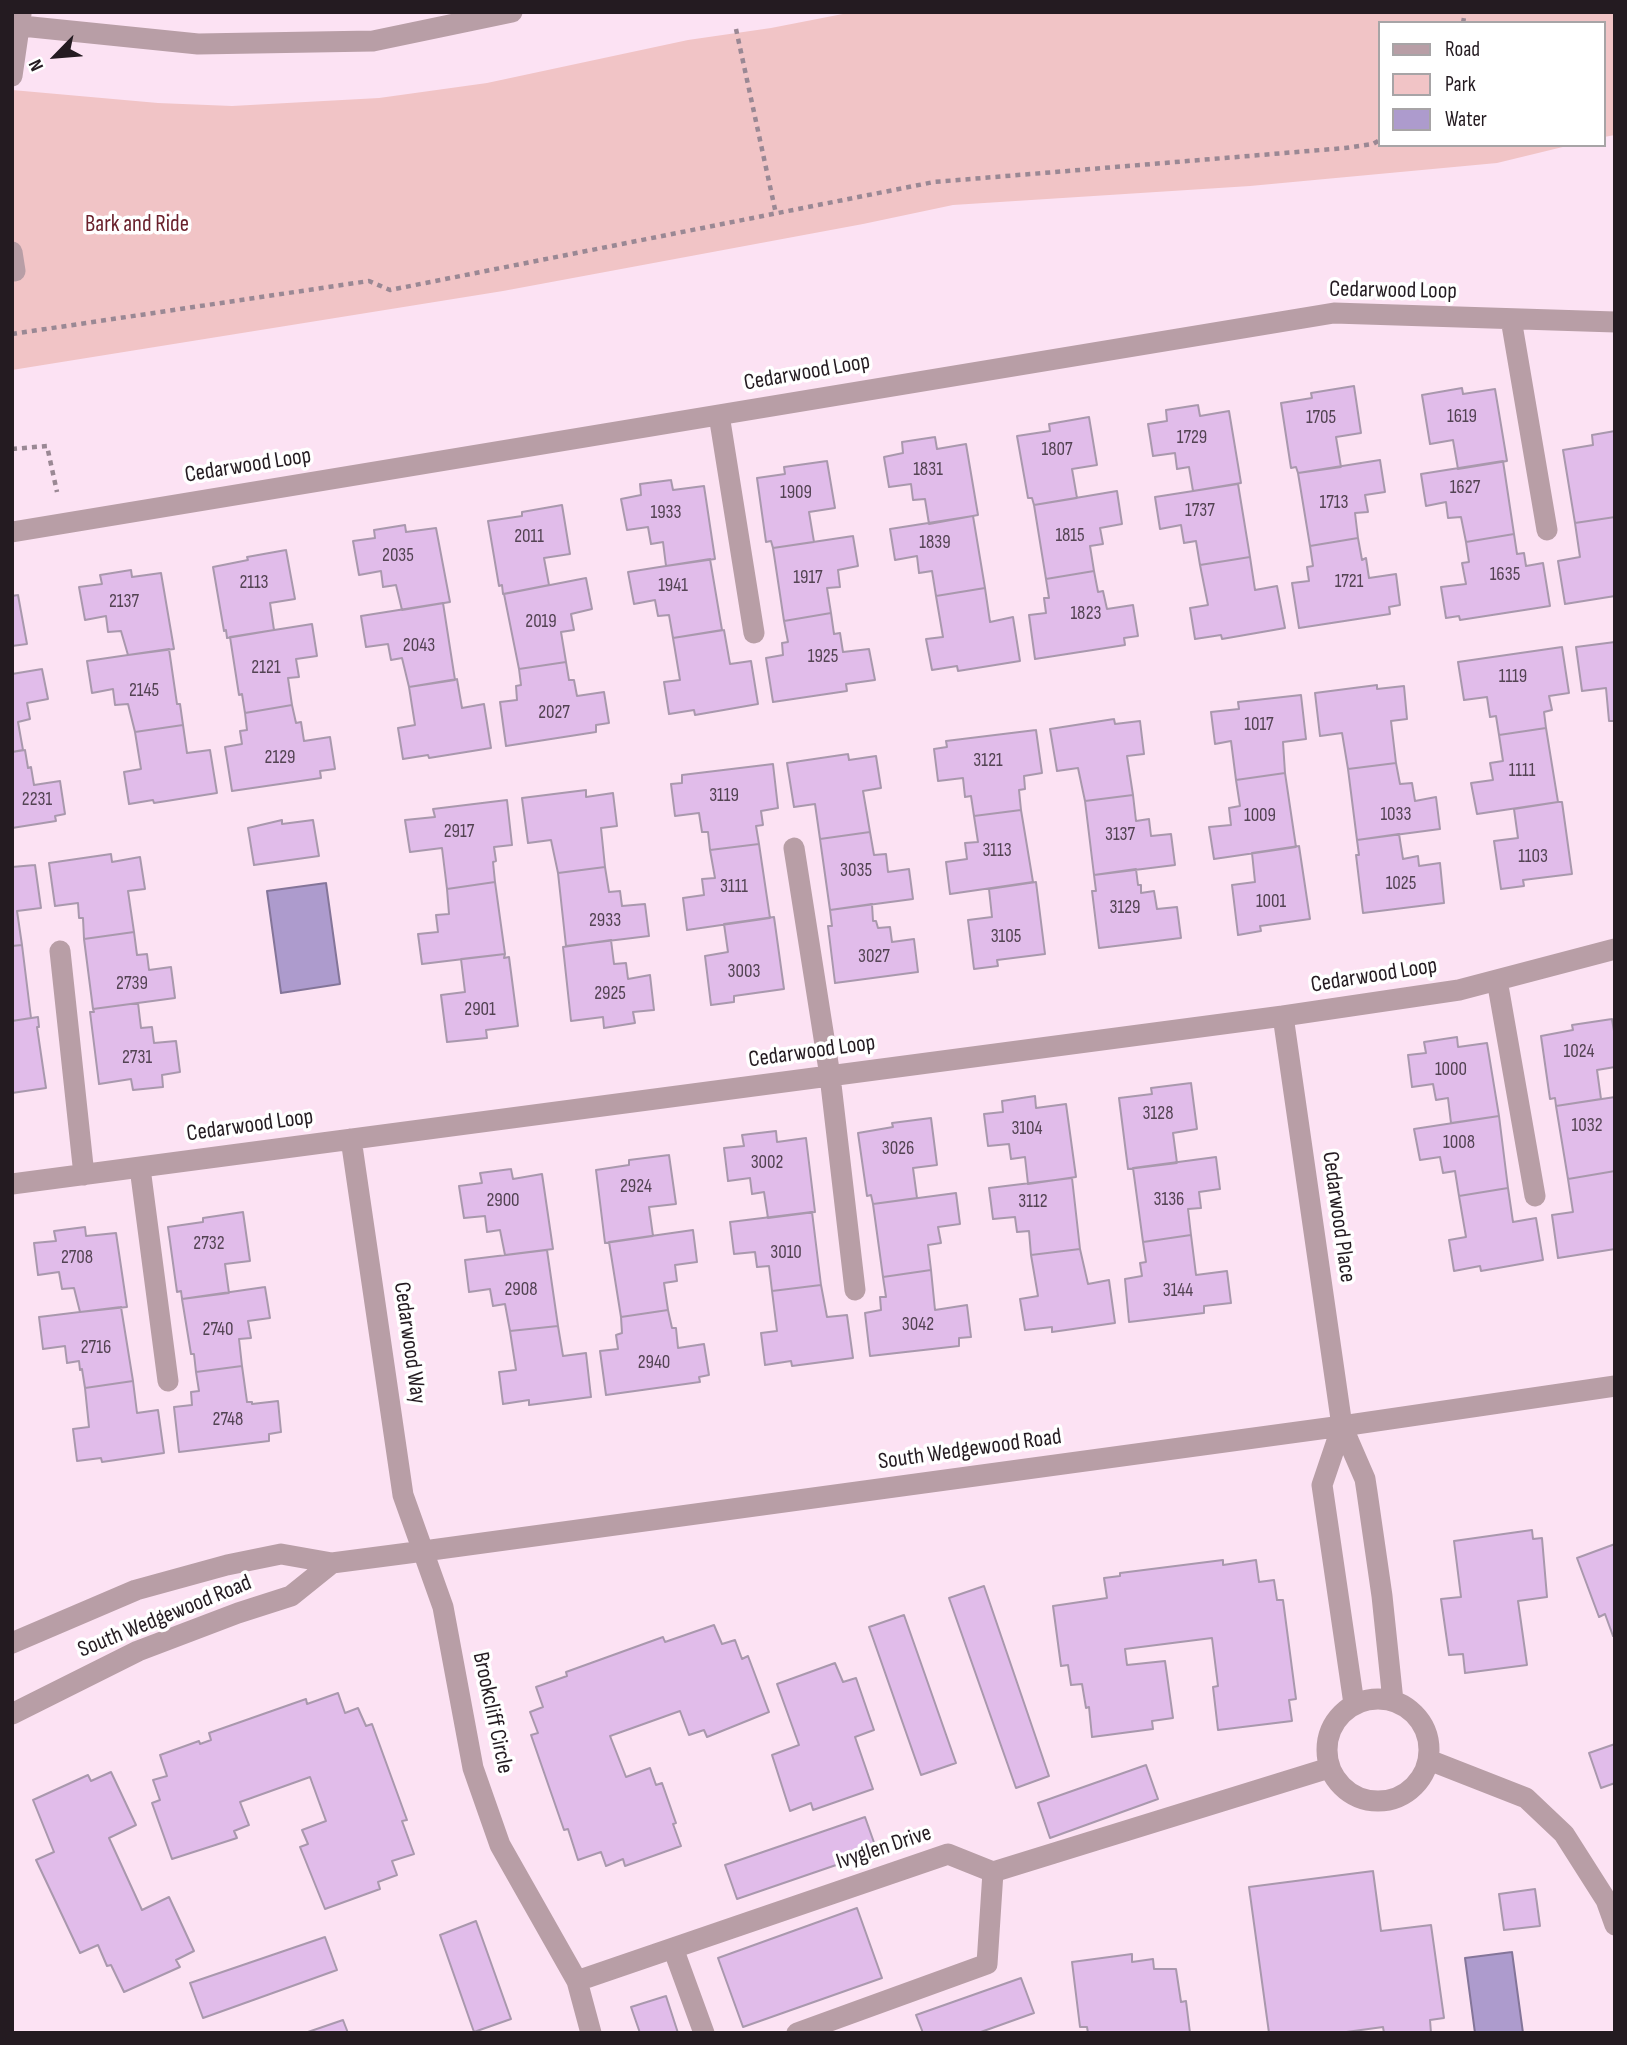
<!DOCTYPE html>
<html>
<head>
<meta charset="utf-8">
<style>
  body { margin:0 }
  #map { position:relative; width:1627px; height:2045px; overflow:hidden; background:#fce2f3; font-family:"Sofia Sans Condensed",sans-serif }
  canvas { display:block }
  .frame { position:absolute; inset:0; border:14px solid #241b21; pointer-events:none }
  .legend { position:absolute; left:1378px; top:21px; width:228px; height:126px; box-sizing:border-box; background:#fff; border:2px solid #a7a4a6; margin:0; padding:9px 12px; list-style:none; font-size:21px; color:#241b21 }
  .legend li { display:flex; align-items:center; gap:14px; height:35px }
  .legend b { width:35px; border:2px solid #a7a4a6 }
  .north { position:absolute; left:21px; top:21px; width:70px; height:70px; -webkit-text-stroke:5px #fff; paint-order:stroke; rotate:245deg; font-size:19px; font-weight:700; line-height:28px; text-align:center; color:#241b21 }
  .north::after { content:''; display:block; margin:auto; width:24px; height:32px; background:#241b21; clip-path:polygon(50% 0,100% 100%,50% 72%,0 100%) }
</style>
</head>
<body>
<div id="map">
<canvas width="1627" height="2045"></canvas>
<div class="frame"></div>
<ul class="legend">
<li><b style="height:9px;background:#b89ea6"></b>Road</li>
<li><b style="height:19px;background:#f1c4c6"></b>Park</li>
<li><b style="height:19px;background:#ad9bcd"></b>Water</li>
</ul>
<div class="north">N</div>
</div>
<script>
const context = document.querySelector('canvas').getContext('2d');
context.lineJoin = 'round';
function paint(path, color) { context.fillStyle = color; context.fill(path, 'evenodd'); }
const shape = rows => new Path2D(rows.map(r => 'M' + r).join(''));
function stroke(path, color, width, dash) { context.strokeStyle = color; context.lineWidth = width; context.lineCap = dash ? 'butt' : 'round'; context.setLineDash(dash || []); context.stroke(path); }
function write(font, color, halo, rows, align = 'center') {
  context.font = font + ' "Sofia Sans Condensed",sans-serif'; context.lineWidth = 7; context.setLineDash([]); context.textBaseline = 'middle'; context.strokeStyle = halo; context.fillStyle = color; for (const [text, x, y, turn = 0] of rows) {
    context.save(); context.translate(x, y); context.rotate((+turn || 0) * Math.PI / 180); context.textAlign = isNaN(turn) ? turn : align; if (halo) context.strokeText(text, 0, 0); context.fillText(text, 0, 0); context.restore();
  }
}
paint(shape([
  [853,12,1615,12,1615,135,1604,137,1604,23,1380,23,1380,145,1571,145,1497,163,1250,186,953,205,863,224,503,291,12,370,12,90,158,103,232,106,379,98,487,83,688,40,771,28]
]), '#f1c4c6');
const water = shape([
  [326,883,340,984,281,993,267,891,326,883],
  [1512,1952,1523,2033,1475,2033,1465,1958,1512,1952]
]);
paint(water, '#ad9bcd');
stroke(water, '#847599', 2);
const building = shape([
  [1354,386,1361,433,1336,437,1341,467,1298,473,1296,467,1291,468,1281,403,1312,398,1311,393,1354,386],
  [1462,388,1463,394,1495,389,1507,461,1458,469,1453,440,1430,444,1422,395,1462,388],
  [1198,405,1200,416,1229,411,1241,483,1193,491,1189,467,1177,469,1175,453,1153,456,1148,424,1167,421,1166,410,1198,405],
  [1089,417,1097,465,1072,469,1077,498,1034,505,1032,498,1028,498,1017,436,1050,431,1049,424,1089,417],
  [1615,431,1615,517,1575,523,1563,450,1593,445,1592,435,1615,431],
  [935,437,937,449,966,444,978,515,929,524,925,499,913,500,911,484,889,487,884,457,903,453,902,442,935,437],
  [1380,460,1385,492,1365,495,1368,512,1355,513,1358,538,1310,546,1298,473,1380,460],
  [827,461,835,508,809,512,814,542,773,548,771,541,766,542,757,478,785,474,784,467,827,461],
  [1503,461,1514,534,1466,542,1461,517,1448,518,1446,502,1426,506,1421,474,1503,461],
  [671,480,673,490,704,486,715,559,666,566,663,542,651,544,648,527,627,530,621,499,641,495,640,484,671,480],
  [1238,484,1250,557,1200,565,1196,541,1184,543,1181,525,1160,529,1155,497,1238,484],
  [1117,491,1122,524,1100,528,1103,544,1090,546,1094,571,1046,579,1034,505,1117,491],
  [562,505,570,554,544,558,549,585,503,594,502,585,499,586,488,521,522,516,522,512,562,505],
  [973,516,985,588,936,596,932,571,919,573,917,556,895,560,890,529,973,516],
  [1615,517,1615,596,1565,604,1558,561,1580,557,1575,523,1615,517],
  [405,525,406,532,436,528,450,602,402,610,396,585,383,587,381,571,359,575,353,541,375,538,374,530,405,525],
  [1514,534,1517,554,1524,553,1526,566,1543,563,1550,606,1460,620,1459,616,1446,618,1441,587,1466,584,1462,563,1469,562,1466,542,1514,534],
  [853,536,858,566,838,570,840,587,827,588,831,613,784,621,773,548,853,536],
  [1358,538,1362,560,1366,558,1369,578,1396,574,1400,605,1389,607,1390,614,1299,628,1292,583,1309,581,1307,567,1313,566,1310,546,1358,538],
  [286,550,295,599,270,603,274,630,227,638,226,630,224,631,213,567,248,560,247,557,286,550],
  [1250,557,1255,590,1277,586,1285,628,1222,639,1221,635,1195,639,1190,608,1208,605,1200,565,1250,557],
  [710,559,722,630,673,638,669,615,658,616,655,600,634,604,628,572,710,559],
  [131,570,132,577,161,573,174,649,128,655,121,631,108,632,106,616,85,620,79,587,102,584,100,575,131,570],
  [1094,571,1098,592,1103,591,1107,609,1133,605,1138,636,1124,638,1125,645,1035,659,1029,615,1046,613,1044,598,1049,598,1046,579,1094,571],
  [586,578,592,609,571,614,574,630,561,632,566,662,519,669,504,594,586,578],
  [985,588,990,622,1013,617,1020,661,958,671,957,666,932,670,926,639,943,637,936,596,985,588],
  [18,595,27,644,12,646,12,596,18,595],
  [443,603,455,680,409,687,402,658,391,660,388,644,366,647,361,616,443,603],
  [831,613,834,634,840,633,843,652,869,649,875,680,846,684,847,691,773,702,766,658,783,655,782,643,788,642,784,621,831,613],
  [312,624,317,656,296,659,299,677,288,678,292,705,245,713,242,694,239,695,230,637,312,624],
  [724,630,730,664,751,661,758,704,695,715,694,710,669,714,664,682,680,680,673,638,724,630],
  [1615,642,1615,721,1609,721,1606,688,1582,691,1576,647,1615,642],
  [1562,647,1569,693,1549,696,1552,710,1544,712,1546,728,1499,735,1496,716,1490,717,1487,697,1464,700,1458,662,1562,647],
  [169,649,177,704,180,704,183,725,135,732,128,704,115,705,113,689,92,693,87,661,169,649],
  [566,662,569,680,574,680,577,696,604,692,609,723,596,725,596,732,506,746,500,702,517,700,516,686,521,685,519,669,566,662],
  [42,669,48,699,27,703,30,719,18,722,23,750,12,752,12,674,42,669],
  [457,679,462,708,484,704,491,748,429,758,428,755,403,759,398,728,415,725,409,687,457,679],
  [1377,685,1377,689,1404,686,1407,719,1391,721,1396,763,1348,769,1342,733,1320,736,1315,693,1377,685],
  [1301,695,1306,739,1283,742,1285,773,1236,780,1231,741,1215,744,1211,712,1239,709,1238,702,1301,695],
  [292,705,296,723,301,722,304,741,330,737,335,769,320,771,321,778,232,791,225,747,242,744,240,731,247,730,245,713,292,705],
  [1114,719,1115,724,1140,721,1144,754,1127,756,1133,795,1085,801,1078,768,1057,771,1050,729,1114,719],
  [183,725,187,753,210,750,217,793,154,803,153,800,129,804,124,772,141,769,135,732,183,725],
  [1546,728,1558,802,1477,814,1471,783,1493,780,1490,763,1503,761,1499,735,1546,728],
  [1036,730,1042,773,1024,776,1025,789,1019,790,1021,810,974,816,971,796,965,797,963,778,938,781,934,749,947,747,946,741,1036,730],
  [25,750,28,768,31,767,34,785,60,781,65,814,55,816,56,821,12,828,12,752,25,750],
  [848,754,849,760,876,756,881,788,863,791,870,832,820,839,815,804,794,807,787,763,848,754],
  [1396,763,1400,784,1412,783,1415,801,1436,797,1440,829,1357,840,1348,769,1396,763],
  [773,764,778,808,761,811,763,825,756,826,759,844,710,850,708,832,702,832,699,813,675,816,671,784,682,783,682,775,773,764],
  [1285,773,1296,847,1214,859,1209,827,1231,825,1229,808,1240,806,1236,780,1285,773],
  [586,790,586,797,613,793,617,826,601,828,605,867,558,873,551,840,528,843,522,798,586,790],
  [1133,795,1136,821,1149,819,1151,836,1171,834,1175,865,1094,875,1085,801,1133,795],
  [507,800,512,845,494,847,496,861,493,862,495,882,447,889,442,848,410,852,405,820,435,817,433,809,507,800],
  [1558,802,1562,802,1572,874,1523,880,1524,886,1501,889,1494,841,1518,838,1514,809,1558,802],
  [1021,810,1033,882,950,894,946,862,967,859,965,843,978,842,974,816,1021,810],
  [282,820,282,824,313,820,319,856,254,865,248,828,282,820],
  [870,832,874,855,886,854,888,872,909,869,913,899,830,910,820,839,870,832],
  [1399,834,1403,859,1418,856,1419,866,1440,863,1444,903,1363,913,1356,855,1359,855,1357,840,1399,834],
  [759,844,770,918,687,930,683,898,704,895,702,879,715,878,710,850,759,844],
  [1299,846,1310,919,1260,926,1261,931,1238,935,1232,885,1255,882,1252,853,1299,846],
  [111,854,112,862,140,857,145,889,128,891,134,932,84,939,83,918,79,918,78,903,55,906,49,863,111,854],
  [35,865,41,908,17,911,22,945,12,946,12,867,35,865],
  [605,867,609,892,620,891,622,906,645,904,649,936,566,946,558,873,605,867],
  [1136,869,1138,885,1141,885,1141,893,1154,891,1157,909,1177,907,1181,938,1099,948,1092,891,1096,891,1094,875,1136,869],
  [495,882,505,954,422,964,418,934,438,932,436,915,449,914,447,889,495,882],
  [1036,882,1045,954,997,960,998,966,974,969,968,920,992,917,989,889,1036,882],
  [872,904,873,921,876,921,878,928,890,927,892,942,914,939,918,972,835,983,828,926,832,926,830,910,872,904],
  [774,917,784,989,734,996,734,1002,711,1005,705,956,728,952,724,924,774,917],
  [134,932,137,955,147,954,149,970,171,967,175,998,93,1009,84,939,134,932],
  [611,940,614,964,626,963,628,979,650,975,654,1010,633,1012,635,1023,604,1028,603,1017,571,1021,563,947,611,940],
  [22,945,31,1018,12,1021,12,946,22,945],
  [505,954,504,958,509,957,518,1026,486,1030,487,1038,447,1042,441,995,465,992,461,959,505,954],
  [138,1003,141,1028,152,1027,154,1043,176,1041,180,1072,162,1075,163,1087,133,1090,131,1079,99,1084,90,1012,94,1012,93,1009,138,1003],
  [38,1017,39,1027,37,1027,46,1088,12,1093,12,1021,38,1017],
  [1612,1019,1615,1037,1615,1067,1597,1070,1601,1099,1556,1106,1555,1098,1550,1099,1541,1036,1573,1030,1572,1025,1612,1019],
  [1457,1037,1458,1047,1487,1043,1499,1116,1451,1123,1448,1098,1436,1100,1433,1084,1412,1087,1408,1055,1426,1053,1424,1042,1457,1037],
  [1191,1083,1197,1129,1173,1133,1177,1163,1128,1169,1119,1098,1152,1094,1151,1088,1191,1083],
  [1035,1096,1036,1108,1066,1104,1076,1177,1028,1184,1025,1157,1011,1159,1009,1144,988,1146,984,1114,1003,1112,1002,1101,1035,1096],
  [1615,1097,1615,1171,1568,1179,1556,1106,1615,1097],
  [1499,1116,1508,1188,1459,1196,1455,1171,1443,1173,1440,1157,1420,1160,1414,1129,1499,1116],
  [931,1118,937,1165,913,1168,917,1198,873,1204,871,1195,867,1196,858,1133,893,1127,892,1123,931,1118],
  [776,1131,777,1142,806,1138,815,1212,768,1218,764,1192,752,1194,750,1178,728,1181,724,1148,744,1146,742,1135,776,1131],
  [669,1155,676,1204,649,1207,653,1236,605,1243,596,1170,629,1165,629,1160,669,1155],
  [1216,1157,1220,1189,1199,1192,1201,1208,1188,1209,1191,1235,1143,1242,1133,1168,1216,1157],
  [511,1169,513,1179,542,1174,553,1249,505,1255,500,1230,487,1232,485,1216,464,1218,459,1186,482,1183,480,1173,511,1169],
  [1615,1171,1615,1249,1558,1258,1552,1215,1573,1212,1568,1179,1615,1171],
  [1072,1178,1080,1249,1031,1255,1029,1231,1017,1232,1015,1217,993,1219,989,1188,1072,1178],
  [1508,1188,1513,1222,1536,1218,1543,1260,1481,1271,1480,1266,1454,1271,1449,1240,1466,1237,1459,1196,1508,1188],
  [956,1193,960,1224,938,1227,941,1243,928,1245,931,1270,883,1277,873,1204,956,1193],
  [243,1212,250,1261,225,1264,229,1293,182,1299,181,1291,177,1292,168,1227,203,1222,203,1218,243,1212],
  [812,1212,821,1285,772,1291,769,1266,757,1267,755,1252,734,1254,730,1222,812,1212],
  [85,1227,86,1236,116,1233,127,1307,80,1312,74,1288,62,1289,59,1272,38,1275,34,1243,56,1241,54,1231,85,1227],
  [693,1230,697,1262,675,1265,677,1281,664,1283,668,1310,621,1317,609,1242,693,1230],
  [1191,1235,1196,1275,1227,1271,1231,1303,1204,1306,1204,1313,1129,1322,1125,1279,1142,1276,1140,1263,1146,1262,1143,1242,1191,1235],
  [1080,1249,1088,1284,1109,1280,1115,1323,1052,1332,1052,1327,1025,1330,1020,1299,1038,1296,1031,1255,1080,1249],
  [547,1250,558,1326,510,1331,505,1304,493,1306,490,1289,469,1292,465,1260,547,1250],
  [931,1270,935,1310,967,1305,971,1337,959,1338,959,1346,870,1356,865,1313,881,1310,880,1297,886,1297,883,1277,931,1270],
  [821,1285,827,1317,847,1315,853,1358,792,1366,791,1361,765,1365,761,1333,777,1331,772,1291,821,1285],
  [265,1287,270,1318,248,1321,251,1338,239,1339,242,1366,196,1372,194,1354,191,1354,182,1299,265,1287],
  [121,1307,133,1381,85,1388,82,1369,80,1370,79,1361,67,1363,65,1346,43,1349,39,1317,121,1307],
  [668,1310,672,1328,676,1328,678,1348,704,1344,709,1375,699,1377,700,1382,606,1395,600,1351,618,1349,616,1335,622,1333,621,1317,668,1310],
  [558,1326,563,1356,586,1353,591,1397,529,1405,529,1400,503,1404,499,1372,516,1370,510,1331,558,1326],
  [242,1366,247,1402,252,1402,252,1404,278,1401,281,1432,269,1434,269,1441,179,1452,174,1407,192,1405,191,1392,199,1391,196,1372,242,1366],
  [133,1381,137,1413,158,1410,164,1453,102,1462,101,1458,77,1461,73,1429,89,1427,85,1388,133,1381],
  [1532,1530,1533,1539,1542,1538,1547,1597,1518,1601,1527,1665,1465,1673,1463,1654,1449,1655,1441,1599,1461,1597,1454,1541,1532,1530],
  [1615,1544,1615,1635,1613,1636,1605,1614,1599,1617,1577,1558,1615,1544],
  [1223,1560,1223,1565,1256,1560,1259,1582,1274,1580,1277,1600,1283,1600,1296,1699,1289,1700,1292,1721,1218,1730,1213,1687,1218,1686,1212,1638,1125,1649,1127,1665,1165,1661,1173,1718,1152,1721,1153,1729,1092,1737,1089,1707,1086,1708,1082,1684,1071,1685,1068,1665,1061,1666,1053,1606,1107,1598,1104,1578,1120,1576,1120,1573,1223,1560],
  [984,1586,1049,1776,1016,1788,949,1598,984,1586],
  [904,1615,956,1763,921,1775,869,1627,904,1615],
  [714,1625,722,1644,735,1640,742,1659,748,1656,769,1712,707,1737,704,1730,689,1735,680,1711,610,1736,626,1777,650,1768,656,1785,662,1783,676,1823,673,1824,681,1846,625,1866,623,1859,606,1866,601,1852,578,1860,568,1829,564,1830,531,1735,538,1733,530,1712,543,1707,536,1687,567,1676,566,1672,663,1637,665,1642,714,1625],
  [835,1663,843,1682,856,1678,874,1730,855,1737,873,1789,813,1810,811,1803,790,1811,772,1755,799,1745,777,1684,835,1663],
  [338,1693,345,1713,358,1708,366,1726,372,1724,407,1820,402,1821,414,1854,392,1861,397,1875,378,1882,380,1889,325,1909,300,1847,308,1844,302,1830,326,1821,310,1777,240,1802,249,1825,234,1831,237,1838,172,1859,152,1803,160,1800,153,1780,167,1776,160,1755,199,1741,200,1744,211,1740,209,1733,306,1699,307,1704,338,1693],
  [1615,1744,1615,1783,1601,1788,1589,1753,1615,1744],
  [1146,1765,1158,1799,1050,1838,1038,1803,1146,1765],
  [111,1772,136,1825,109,1838,142,1910,169,1897,194,1951,176,1960,180,1967,124,1992,111,1965,107,1966,98,1945,80,1953,36,1860,54,1852,33,1800,88,1775,91,1781,111,1772],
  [865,1817,877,1851,737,1899,725,1865,865,1817],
  [1373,1871,1381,1931,1431,1925,1444,2018,1430,2020,1431,2033,1384,2033,1383,2027,1339,2033,1269,2033,1249,1887,1373,1871],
  [1535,1889,1540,1926,1504,1930,1499,1894,1535,1889],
  [857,1908,882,1978,743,2027,718,1958,857,1908],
  [476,1921,511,2019,474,2032,440,1935,476,1921],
  [325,1937,337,1970,203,2018,190,1983,325,1937],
  [1132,1954,1132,1962,1153,1959,1154,1969,1176,1969,1181,2002,1186,2001,1190,2033,1088,2033,1087,2027,1080,2027,1072,1962,1132,1954],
  [1021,1978,1034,2013,978,2033,923,2033,916,2015,1021,1978],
  [666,1996,678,2033,640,2033,631,2007,666,1996],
  [343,2020,348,2033,305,2033,343,2020]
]);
paint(building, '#e1bcea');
stroke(building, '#a998ad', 2);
stroke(shape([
  [1463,23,1465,12],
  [736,29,776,214],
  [12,334,369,281,390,290,934,182,1345,148,1373,144,1380,140],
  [12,449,47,446,57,492]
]), '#9a8894', 4.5, [5, 5]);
stroke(shape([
  [12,25,198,44,373,41,512,12],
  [12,76,21,14],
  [12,252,15,271],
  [1511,319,1547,530],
  [719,415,754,633],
  [12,532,1334,313,1615,322],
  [794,848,830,1076,855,1290],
  [60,951,84,1175],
  [1497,980,1535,1196],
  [1283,1016,1342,1426,1365,1479,1367,1492,1382,1596,1393,1701],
  [351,1139,403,1495,443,1607,473,1768,500,1845,577,1981,591,2033],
  [140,1168,168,1381],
  [12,1184,1283,1016,1459,990,1615,949],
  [1342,1426,1322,1485,1354,1704],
  [12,1643,136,1590,227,1565,281,1554,332,1563,424,1551,1342,1426,1615,1386],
  '1327 1750a51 51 0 1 1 102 0a51 51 0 1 1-102 0Z',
  [12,1714,138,1651,238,1613,291,1596,332,1563],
  [1429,1760,1526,1798,1564,1834,1606,1900,1615,1925],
  [673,1948,704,2033],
  [577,1981,948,1854,993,1872,1329,1768],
  [797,2033,987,1964,993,1872]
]), '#b89ea6', 21);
write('19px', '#534353', null, [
  ["1619",1462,417],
  ["1705",1321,418],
  ["1729",1192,438],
  ["1807",1057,450],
  ["1831",928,470],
  ["1627",1465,488],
  ["1909",796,493],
  ["1713",1334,503],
  ["1737",1200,511],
  ["1933",666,513],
  ["1815",1070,536],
  ["2011",529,537],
  ["1839",935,543],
  ["2035",398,556],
  ["1635",1505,575],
  ["1917",808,578],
  ["1721",1349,582],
  ["2113",254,583],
  ["1941",673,586],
  ["2137",124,602],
  ["1823",1086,614],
  ["2019",541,622],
  ["2043",419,646],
  ["1925",823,657],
  ["2121",266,668],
  ["1119",1513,677],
  ["2145",144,691],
  ["2027",554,713],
  ["1017",1259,725],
  ["2129",280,758],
  ["3121",988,761],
  ["1111",1522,771],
  ["3119",724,796],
  ["2231",37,800],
  ["1033",1396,815],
  ["1009",1260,816],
  ["2917",459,832],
  ["3137",1120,835],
  ["3113",997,851],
  ["1103",1533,857],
  ["3035",856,871],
  ["1025",1401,884],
  ["3111",734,887],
  ["1001",1271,902],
  ["3129",1125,908],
  ["2933",605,921],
  ["3105",1006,937],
  ["3027",874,957],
  ["3003",744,972],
  ["2739",132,984],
  ["2925",610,994],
  ["2901",480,1010],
  ["1024",1579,1052],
  ["2731",137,1058],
  ["1000",1451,1070],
  ["3128",1158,1114],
  ["1032",1587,1126],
  ["3104",1027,1129],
  ["1008",1459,1143],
  ["3026",898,1149],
  ["3002",767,1163],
  ["2924",636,1187],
  ["3136",1169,1200],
  ["2900",503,1201],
  ["3112",1033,1202],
  ["2732",209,1244],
  ["3010",786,1253],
  ["2708",77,1258],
  ["2908",521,1290],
  ["3144",1178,1291],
  ["3042",918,1325],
  ["2740",218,1330],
  ["2716",96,1348],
  ["2940",654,1363],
  ["2748",228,1420]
]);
write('23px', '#6a212c', '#fff', [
  ["Bark and Ride",137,225]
]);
write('23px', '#241b21', '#fff', [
  ["Cedarwood Loop",1393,291,1],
  ["Cedarwood Loop",807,373,-10],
  ["Cedarwood Loop",248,466,-9],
  ["Cedarwood Loop",1374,976,-9],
  ["Cedarwood Loop",812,1052,-8],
  ["Cedarwood Loop",250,1126,-8],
  ["Cedarwood Place",1338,1217,82],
  ["Cedarwood Way",409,1343,82],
  ["South Wedgewood Road",970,1450,-8],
  ["South Wedgewood Road",165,1617,-22],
  ["Brookcliff Circle",492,1713,78],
  ["Ivyglen Drive",884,1848,-18]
]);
</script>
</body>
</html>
